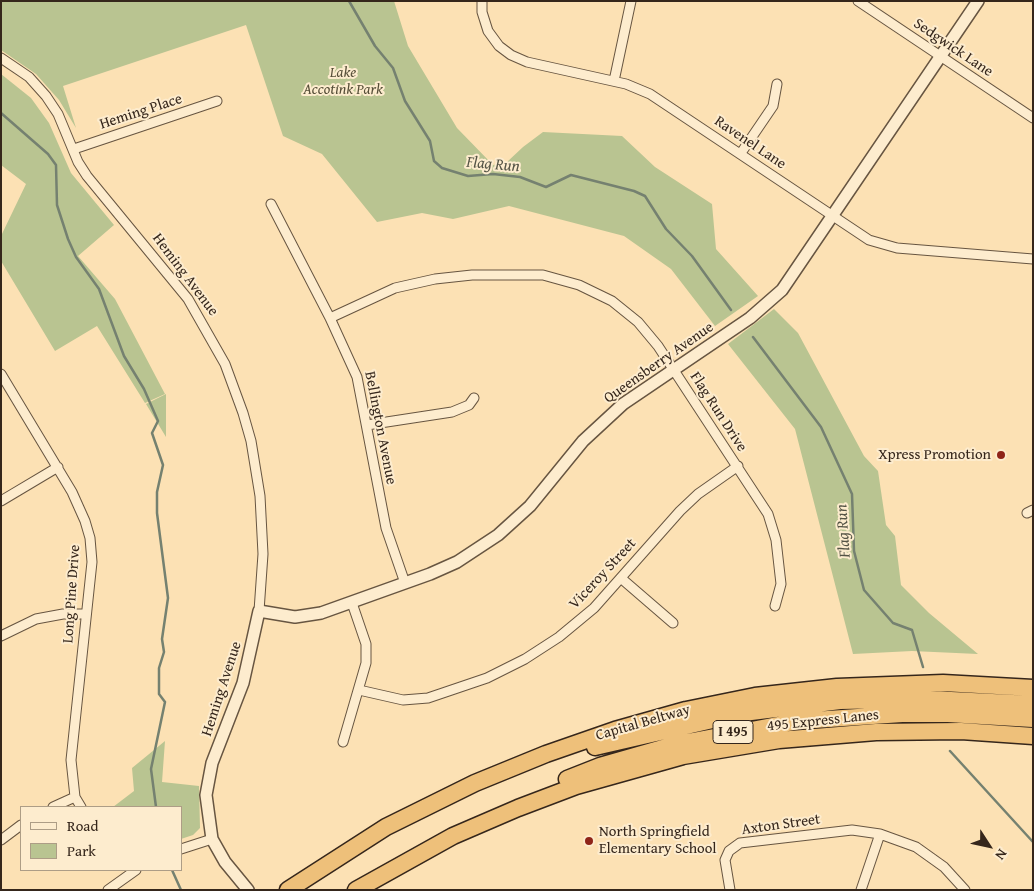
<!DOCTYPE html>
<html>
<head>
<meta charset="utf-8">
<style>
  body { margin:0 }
  #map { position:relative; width:1034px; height:891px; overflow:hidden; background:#fce1b4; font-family:"Gentium Book Plus",serif }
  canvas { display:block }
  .frame { position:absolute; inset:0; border:2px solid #35261b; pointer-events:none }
  .legend { position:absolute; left:20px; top:806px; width:162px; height:65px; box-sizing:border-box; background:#fdecce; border:1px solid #ad9d86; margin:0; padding:6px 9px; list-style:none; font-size:15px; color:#35261b }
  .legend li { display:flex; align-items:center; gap:10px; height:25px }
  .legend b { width:25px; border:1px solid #ad9d86 }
  .north { position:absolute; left:964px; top:821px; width:50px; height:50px; -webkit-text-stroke:4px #fdecce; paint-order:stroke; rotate:125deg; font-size:14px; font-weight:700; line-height:20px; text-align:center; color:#35261b }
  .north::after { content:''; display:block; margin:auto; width:18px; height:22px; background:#35261b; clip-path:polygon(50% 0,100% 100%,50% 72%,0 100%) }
</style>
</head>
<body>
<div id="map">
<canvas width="1034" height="891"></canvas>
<div class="frame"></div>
<ul class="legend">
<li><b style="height:6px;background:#fdecce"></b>Road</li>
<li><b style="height:14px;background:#b9c491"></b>Park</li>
</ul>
<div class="north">N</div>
</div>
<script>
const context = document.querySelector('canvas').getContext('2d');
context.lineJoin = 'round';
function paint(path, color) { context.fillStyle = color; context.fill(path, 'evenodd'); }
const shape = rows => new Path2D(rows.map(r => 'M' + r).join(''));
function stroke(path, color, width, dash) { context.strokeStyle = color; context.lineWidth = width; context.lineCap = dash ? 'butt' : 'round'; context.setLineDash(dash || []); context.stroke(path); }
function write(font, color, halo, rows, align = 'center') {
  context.font = font + ' "Gentium Book Plus",serif'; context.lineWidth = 4; context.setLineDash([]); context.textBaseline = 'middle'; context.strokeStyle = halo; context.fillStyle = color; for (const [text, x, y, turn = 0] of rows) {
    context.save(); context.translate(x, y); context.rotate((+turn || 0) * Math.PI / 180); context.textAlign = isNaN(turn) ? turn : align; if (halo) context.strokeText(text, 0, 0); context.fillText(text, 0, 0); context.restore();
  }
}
paint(shape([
  [1,1,394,1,408,46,457,128,493,165,507,162,523,147,543,132,622,136,655,167,712,204,716,249,758,296,715,326,671,269,624,236,509,206,453,219,422,213,377,222,322,154,283,136,246,25,63,86,76,128,59,100,36,74,1,50],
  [1,74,31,98,49,123,71,173,114,225,78,256,115,299,165,394,145,403,97,326,55,351,1,261,1,236,26,184,1,165],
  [774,309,798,333,864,456,878,471,886,525,895,536,901,585,929,613,978,654,912,651,853,654,795,429,728,344],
  [166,394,166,437,146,404],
  [165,741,162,782,199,786,200,828,193,835,181,839,181,807,113,807,134,791,132,768]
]), '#b9c491');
stroke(shape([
  [349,1,375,46,393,68,405,101,430,141,434,161,442,168,468,176,493,174,520,177,546,187,571,175,634,191,645,196,666,229,692,256,731,310],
  [1,113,48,154,56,165,57,205,68,239,76,257,99,289,124,356,144,389,158,421,152,433,163,465,157,492,157,513,168,598,162,639,164,652,159,668,159,694,165,702,151,769,156,807],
  [753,337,821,427,852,494,854,551,864,590,893,623,912,630,923,667],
  [950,751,1033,842],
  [172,870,181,890]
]), '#758170', 2.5);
const minor = shape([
  [482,1,482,12,488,31,499,46,511,55,527,62,626,84,650,94,869,240,897,248,1033,259],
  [858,1,1033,118],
  [1,58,29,77,46,96,58,114,78,162,87,176,188,299,225,364,243,413,251,441,260,496,263,554,259,611],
  [614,81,631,1],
  [74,149,217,101],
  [741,153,773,106,777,84],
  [271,204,330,318,357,377,386,528,405,583],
  [330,318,395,288,435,279,472,275,543,275,579,285,612,301,638,322,658,346,768,514,776,540,781,584,775,606],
  [1,374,72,492,85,521,90,538,92,562,71,760,75,797,81,807],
  [367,425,452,412,469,405,474,398],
  [1,501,58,467],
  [1027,513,1033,510],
  [622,579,673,623],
  [1,636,36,619,63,614,86,614],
  [359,690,403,700,428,698,487,678,525,659,559,637,594,608,680,511,698,494,738,466],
  [343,742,366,663,366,644,352,603],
  [53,807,75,797],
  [1,840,21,825],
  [181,849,212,839],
  [108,890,136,870],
  [730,890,725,860,729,851,740,843,852,830,880,834,916,847,944,867,965,890],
  [861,890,880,834]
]);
const tertiary = shape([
  [248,890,225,862,212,839,206,795,212,763,243,683,259,611,295,617,321,613,430,574,457,562,498,535,530,506,583,441,623,404,750,318,782,290,978,1]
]);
const motorway = shape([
  [595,747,743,713,840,701,930,699,1033,704],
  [567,779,600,766,677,744,799,721,902,714,948,714,1033,719],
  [288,890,386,827,475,783,546,754,615,730,686,710,755,696,837,687,943,683,1033,688],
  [356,890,453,836,518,808,576,786,683,756,779,740,876,732,961,731,1033,736]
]);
stroke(minor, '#675541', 11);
stroke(tertiary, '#675541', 14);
stroke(motorway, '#35261b', 19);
stroke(minor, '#fdecce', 9);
stroke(tertiary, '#fdecce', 11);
stroke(motorway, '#eec07a', 16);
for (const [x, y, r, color] of [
  [1001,455,5,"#8f2418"],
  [589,841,5,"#8f2418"]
]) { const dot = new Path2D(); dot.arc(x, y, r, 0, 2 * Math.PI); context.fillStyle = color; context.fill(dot); stroke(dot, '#fdecce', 2); }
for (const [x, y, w] of [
  [733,732,40]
]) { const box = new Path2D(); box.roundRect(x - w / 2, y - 11.5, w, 23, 4); context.fillStyle = '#fdecce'; context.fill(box); stroke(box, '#35261b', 1); }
write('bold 14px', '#35261b', null, [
  ["I 495",733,732]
]);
write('15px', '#35261b', '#fdecce', [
  ["Sedgwick Lane",953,48,34],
  ["Heming Place",141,112,-18],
  ["Ravenel Lane",750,143,34],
  ["Heming Avenue",185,275,53],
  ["Queensberry Avenue",659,363,-35],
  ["Flag Run Drive",718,412,57],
  ["Bellington Avenue",380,428,79],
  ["Viceroy Street",603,574,-47],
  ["Long Pine Drive",72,594,-86],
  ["Heming Avenue",222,689,-72],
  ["495 Express Lanes",823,721,-6],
  ["Capital Beltway",643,723,-16],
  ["Axton Street",781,825,-8]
]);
write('italic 15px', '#564e38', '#fdecce', [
  ["Lake",343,73],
  ["Accotink Park",343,90]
]);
write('15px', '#35261b', '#fdecce', [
  ["Xpress Promotion",991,455],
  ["North Springfield",599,832,"left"],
  ["Elementary School",599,849,"left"]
], 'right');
write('italic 16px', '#555446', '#fdecce', [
  ["Flag Run",493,165,5],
  ["Flag Run",844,531,-94]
]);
</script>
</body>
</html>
